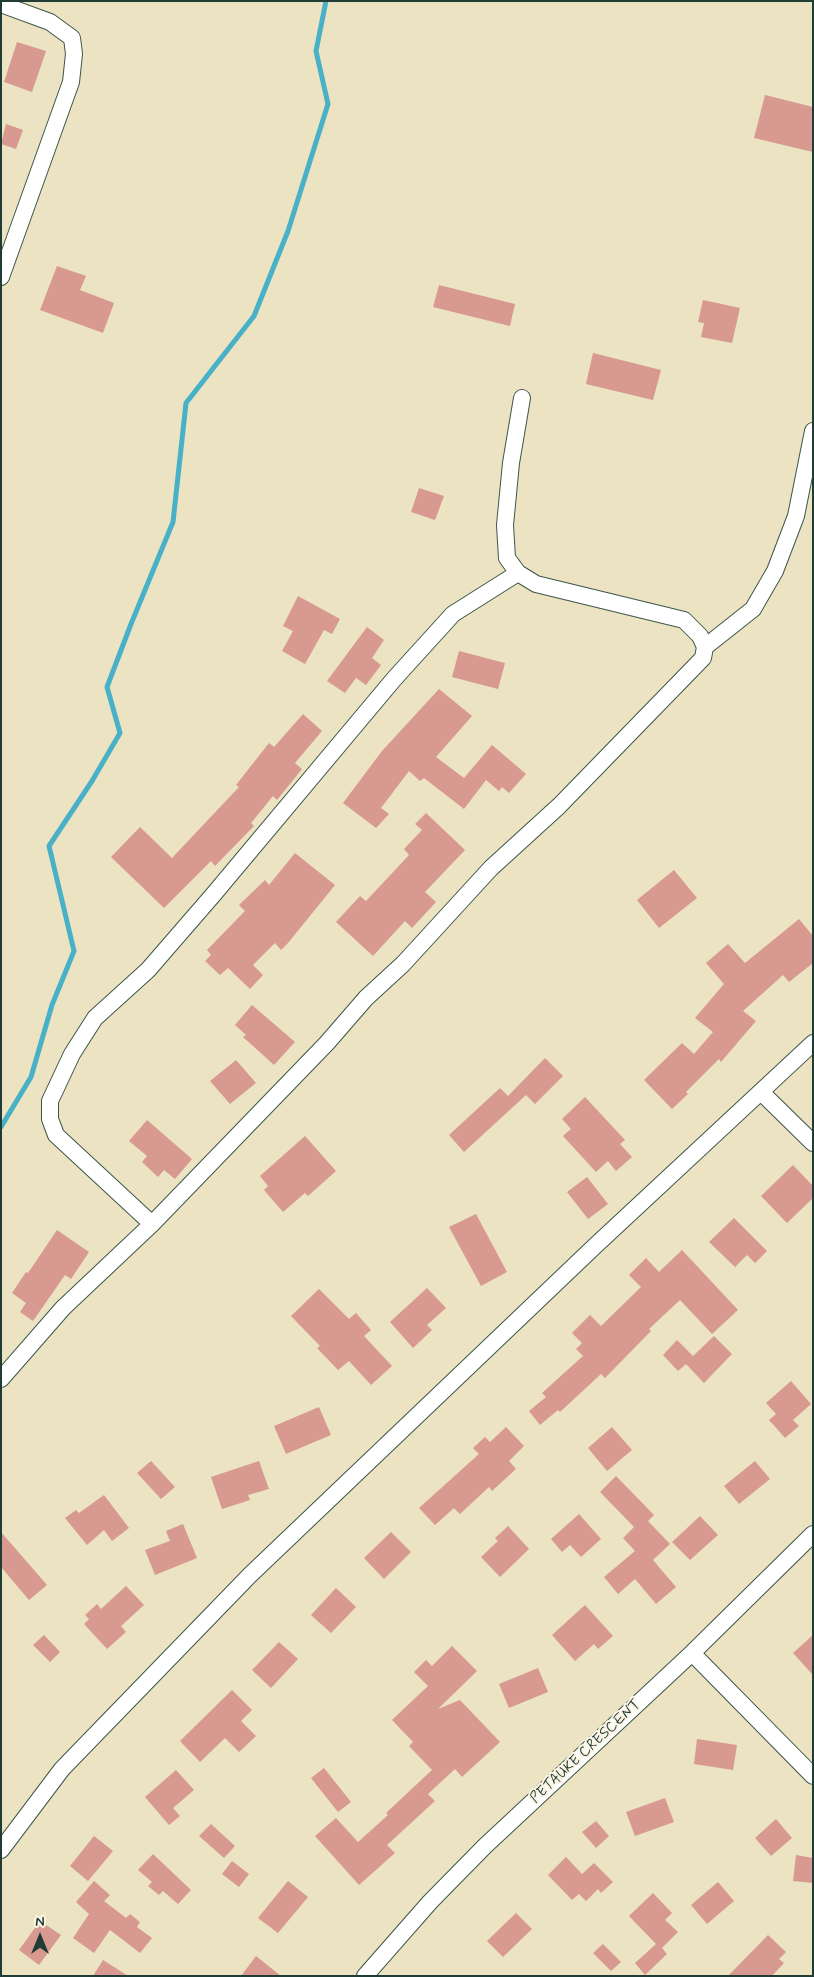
<!DOCTYPE html>
<html>
<head>
<meta charset="utf-8">
<style>
  body { margin:0 }
  #map { position:relative; width:814px; height:1977px; overflow:hidden; background:#ebe3c1; font-family:Mynerve,sans-serif }
  canvas { display:block }
  .frame { position:absolute; inset:0; border:2px solid #1f3d34; pointer-events:none }
  .north { position:absolute; left:15px; top:1912px; width:50px; height:50px; -webkit-text-stroke:4px #fcf5e5; paint-order:stroke; rotate:0deg; font-size:14px; font-weight:700; line-height:20px; text-align:center; color:#1f3d34 }
  .north::after { content:''; display:block; margin:auto; width:18px; height:22px; background:#1f3d34; clip-path:polygon(50% 0,100% 100%,50% 72%,0 100%) }
</style>
</head>
<body>
<div id="map">
<canvas width="814" height="1977"></canvas>
<div class="frame"></div>
<div class="north">N</div>
</div>
<script>
const context = document.querySelector('canvas').getContext('2d');
context.lineJoin = 'round';
const shape = rows => new Path2D(rows.map(r => 'M' + r).join(''));
function stroke(path, color, width, dash) { context.strokeStyle = color; context.lineWidth = width; context.lineCap = dash ? 'butt' : 'round'; context.setLineDash(dash || []); context.stroke(path); }
function paint(path, color) { context.fillStyle = color; context.fill(path, 'evenodd'); }
function write(font, color, halo, rows, align = 'center') {
  context.font = font + ' Mynerve,sans-serif'; context.lineWidth = 4; context.setLineDash([]); context.textBaseline = 'middle'; context.strokeStyle = halo; context.fillStyle = color; for (const [text, x, y, turn = 0] of rows) {
    context.save(); context.translate(x, y); context.rotate((+turn || 0) * Math.PI / 180); context.textAlign = isNaN(turn) ? turn : align; if (halo) context.strokeText(text, 0, 0); context.fillText(text, 0, 0); context.restore();
  }
}
stroke(shape([
  [1,1127,31,1077,52,1005,74,951,49,846,92,781,120,733,107,687,131,624,173,522,186,403,254,316,288,231,328,104,316,51,326,1]
]), '#49b1c7', 5);
paint(shape([
  [17,42,46,51,32,92,4,82],
  [765,95,813,107,813,152,754,138],
  [6,124,23,130,16,149,1,144],
  [57,266,86,276,80,290,114,303,103,333,40,310],
  [439,285,515,304,510,326,433,307],
  [703,300,740,308,732,343,701,337,704,323,698,322],
  [593,353,661,370,653,400,586,384],
  [419,488,444,496,435,520,411,512],
  [298,596,340,619,332,634,324,630,305,664,282,651,293,631,283,626],
  [367,627,384,640,372,658,381,665,366,685,356,678,345,693,327,681],
  [459,651,505,663,498,689,452,677],
  [439,689,472,716,436,757,464,778,492,745,526,774,509,793,502,787,499,791,486,780,464,809,424,778,420,781,409,771,381,808,389,814,376,828,343,803,382,751],
  [303,714,322,731,295,763,302,769,277,800,273,796,251,823,254,826,215,866,211,861,164,908,111,857,140,827,172,858,239,787,236,785,269,743,274,747],
  [426,813,465,850,425,892,436,902,412,928,405,921,373,956,336,922,360,896,366,901,409,855,404,849,422,830,415,824],
  [295,853,335,885,288,943,281,950,275,943,253,965,263,975,250,989,228,968,220,975,205,961,211,955,207,950,245,911,239,905,265,880,269,885],
  [674,870,697,898,659,928,637,900],
  [799,919,813,936,813,963,789,982,783,975,743,1011,756,1021,721,1062,719,1059,686,1092,688,1094,672,1109,644,1080,682,1043,694,1054,713,1032,695,1018,724,984,706,963,728,944,745,963],
  [252,1005,295,1042,274,1065,243,1037,246,1035,235,1025],
  [545,1058,563,1076,535,1104,526,1095,464,1152,449,1135,500,1088,508,1096],
  [236,1060,256,1083,230,1104,210,1081],
  [585,1097,625,1140,620,1144,632,1157,616,1171,608,1161,596,1172,563,1136,571,1129,562,1119],
  [147,1120,192,1159,175,1179,164,1170,158,1177,142,1162,147,1156,129,1141],
  [305,1136,336,1171,308,1196,305,1193,283,1212,264,1190,268,1186,260,1176],
  [793,1165,813,1186,813,1198,787,1223,761,1196],
  [587,1177,608,1204,588,1219,567,1192],
  [476,1214,507,1272,481,1286,449,1227],
  [734,1218,767,1251,755,1263,747,1255,735,1267,709,1242],
  [57,1230,89,1252,71,1279,65,1275,33,1321,20,1312,26,1303,12,1293,26,1272,28,1273],
  [682,1250,738,1310,712,1334,680,1300,649,1329,651,1331,605,1378,601,1374,560,1412,558,1410,540,1425,529,1411,546,1397,542,1393,583,1356,576,1349,582,1343,572,1333,590,1315,601,1326,641,1287,629,1275,646,1258,659,1272],
  [427,1288,446,1308,427,1325,432,1330,413,1348,390,1322],
  [319,1289,349,1319,356,1313,371,1330,364,1336,392,1366,371,1385,349,1361,338,1370,317,1348,320,1346,291,1316],
  [714,1336,732,1354,704,1383,686,1364,678,1371,663,1355,677,1340,693,1356],
  [791,1381,811,1404,793,1420,799,1426,785,1438,769,1420,776,1414,766,1403],
  [319,1407,331,1435,286,1454,274,1426],
  [506,1427,524,1446,509,1461,516,1469,492,1491,489,1487,460,1514,454,1508,435,1525,419,1508,479,1454,473,1448,485,1437,490,1442],
  [612,1427,632,1450,607,1471,588,1448],
  [151,1461,175,1487,161,1499,137,1473],
  [259,1461,269,1489,248,1495,250,1500,222,1509,211,1477],
  [755,1461,770,1479,739,1504,724,1486],
  [616,1476,654,1515,648,1521,670,1544,653,1560,676,1587,656,1604,635,1579,618,1594,604,1577,635,1551,623,1538,634,1527,600,1492],
  [104,1495,129,1528,112,1541,104,1530,87,1545,65,1518,76,1510,79,1513],
  [579,1514,601,1539,581,1557,570,1545,562,1552,551,1539],
  [700,1516,718,1535,690,1560,672,1542],
  [183,1524,197,1558,155,1575,145,1550,170,1541,166,1531],
  [508,1526,529,1549,500,1577,481,1557,498,1541,495,1538],
  [1,1532,47,1585,29,1600,1,1567],
  [391,1532,411,1552,384,1579,364,1558],
  [126,1586,144,1605,121,1626,126,1632,107,1649,84,1624,89,1619,85,1615,97,1604,101,1609],
  [336,1588,356,1607,331,1633,311,1615],
  [585,1605,613,1636,598,1649,594,1644,575,1661,552,1635],
  [44,1635,60,1652,50,1662,33,1645],
  [813,1635,813,1675,793,1653],
  [279,1642,298,1659,271,1688,252,1670],
  [452,1646,477,1671,438,1709,460,1700,500,1742,462,1777,455,1769,428,1794,435,1801,387,1845,395,1853,359,1885,315,1836,336,1818,358,1842,388,1815,386,1813,432,1770,409,1746,413,1742,392,1720,428,1686,414,1672,426,1660,432,1666],
  [538,1668,548,1692,509,1708,499,1684],
  [232,1690,252,1710,241,1721,256,1736,239,1752,225,1738,200,1762,180,1741],
  [697,1739,737,1745,733,1770,694,1764],
  [324,1768,351,1802,338,1812,311,1778],
  [176,1770,194,1790,173,1808,180,1816,169,1825,145,1797],
  [665,1798,674,1822,635,1836,626,1812],
  [776,1819,792,1838,771,1856,755,1838],
  [596,1821,609,1836,596,1848,582,1832],
  [211,1824,235,1846,224,1858,199,1836],
  [94,1836,113,1851,88,1881,70,1866],
  [153,1854,191,1890,178,1904,163,1891,159,1895,148,1886,152,1882,138,1870],
  [796,1855,813,1858,813,1883,793,1881],
  [566,1857,582,1874,594,1863,613,1882,601,1893,598,1889,586,1901,579,1894,572,1900,548,1875],
  [232,1861,249,1874,239,1887,222,1874],
  [94,1881,110,1895,104,1901,126,1918,130,1914,140,1922,137,1927,152,1938,140,1953,110,1930,94,1953,73,1938,89,1914,76,1902],
  [288,1881,308,1897,278,1933,258,1918],
  [718,1882,734,1901,707,1924,691,1905],
  [653,1893,672,1913,665,1920,678,1932,662,1948,667,1954,645,1975,635,1963,656,1944,629,1916],
  [516,1913,532,1929,503,1957,487,1941],
  [40,1921,61,1935,39,1965,19,1950],
  [768,1935,786,1952,779,1959,784,1963,772,1976,728,1976],
  [603,1944,621,1962,611,1971,593,1953],
  [256,1956,281,1976,241,1976],
  [103,1960,128,1976,93,1976]
]), '#d79990');
const street = shape([
  [1,4,50,22,72,38,74,54,71,82,1,277],
  [705,647,753,609,775,571,796,516,813,431],
  [761,1092,813,1143],
  [152,1224,56,1135,50,1119,50,1101,72,1054,95,1018,148,970,213,895,394,679,453,614,518,573],
  [1,1379,63,1308,152,1224,327,1043,366,998,403,964,491,868,559,806,703,658,705,647,700,636,684,620,536,584,518,573,507,558,505,525,511,463,522,398],
  [692,1653,813,1776],
  [1,1850,62,1769,250,1575,596,1245,813,1043],
  [365,1976,430,1902,485,1846,692,1653,813,1534]
]);
stroke(street, '#3e5649', 18);
stroke(street, '#fff', 16);
write('15px', '#1f3d34', '#fcf5e5', [
  ["PETAUKE CRESCENT",586,1752,-43]
]);
</script>
</body>
</html>
